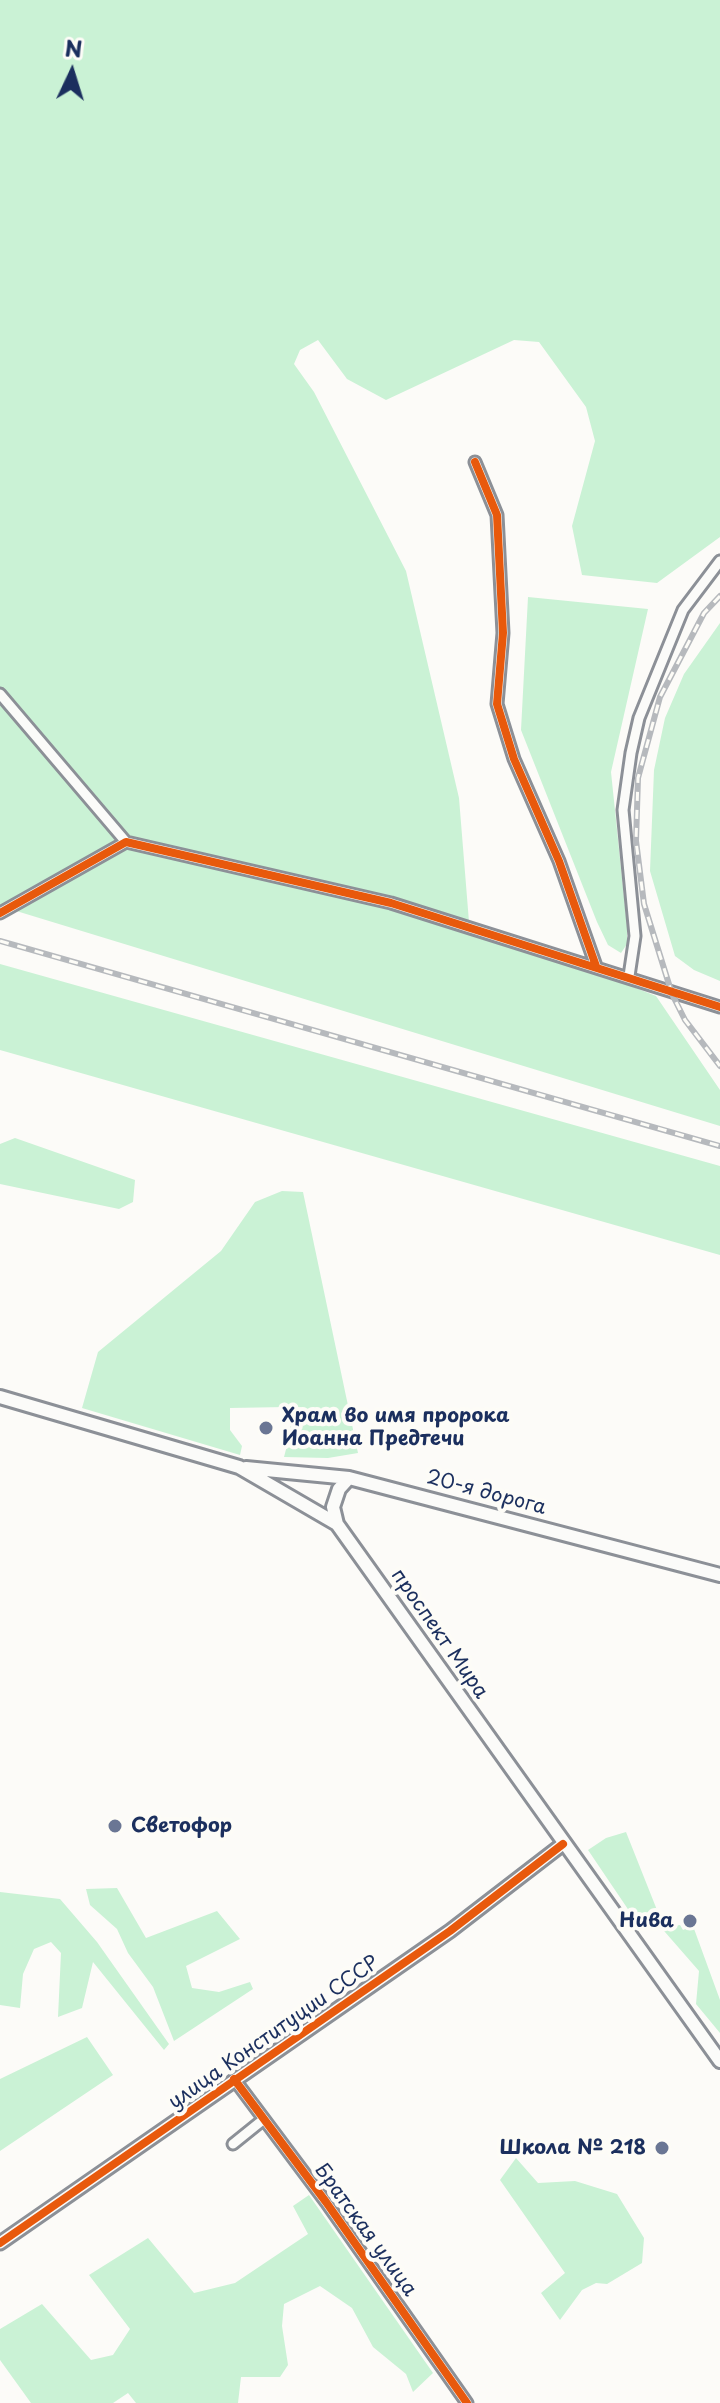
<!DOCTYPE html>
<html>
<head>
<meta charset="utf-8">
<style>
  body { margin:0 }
  #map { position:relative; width:720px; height:2403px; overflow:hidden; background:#fcfbf8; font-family:"Playpen Sans",sans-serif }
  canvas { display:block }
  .north { position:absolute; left:32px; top:32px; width:80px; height:80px; -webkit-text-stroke:6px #fdfcf7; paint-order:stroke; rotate:4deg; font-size:22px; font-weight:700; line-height:32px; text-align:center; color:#1b2f5e }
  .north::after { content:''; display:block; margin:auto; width:28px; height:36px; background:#1b2f5e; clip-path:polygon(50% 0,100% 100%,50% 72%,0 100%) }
</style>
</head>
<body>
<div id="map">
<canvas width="720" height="2403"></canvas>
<div class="north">N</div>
</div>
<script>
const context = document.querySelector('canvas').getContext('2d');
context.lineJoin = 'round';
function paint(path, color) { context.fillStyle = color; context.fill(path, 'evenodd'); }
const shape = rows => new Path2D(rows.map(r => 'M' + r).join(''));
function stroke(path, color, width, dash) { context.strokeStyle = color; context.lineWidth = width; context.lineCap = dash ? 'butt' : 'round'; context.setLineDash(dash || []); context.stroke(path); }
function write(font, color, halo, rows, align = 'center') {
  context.font = font + ' "Playpen Sans",sans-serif'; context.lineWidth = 8; context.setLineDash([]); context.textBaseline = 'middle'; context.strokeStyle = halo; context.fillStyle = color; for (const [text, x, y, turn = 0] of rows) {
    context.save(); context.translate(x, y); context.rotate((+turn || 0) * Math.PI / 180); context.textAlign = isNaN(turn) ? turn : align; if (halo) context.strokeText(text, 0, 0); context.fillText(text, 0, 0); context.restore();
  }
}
paint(shape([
  [0,0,720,0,720,537,657,583,582,575,572,526,595,441,586,407,539,342,514,340,386,400,347,379,318,340,300,350,294,364,314,392,406,571,459,798,469,922,656,996,720,1090,720,1126,0,906],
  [528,597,648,609,611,772,627,926,627,944,621,953,608,945,597,922,521,730],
  [720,623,720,981,694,970,675,956,650,871,654,770,665,718,684,674],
  [0,964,720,1166,720,1255,0,1050],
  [15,1138,135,1180,133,1202,119,1209,0,1184,0,1144],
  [282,1191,303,1192,358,1453,328,1458,284,1457,291,1430,286,1407,230,1408,230,1430,242,1446,240,1455,82,1408,98,1352,221,1251,255,1202],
  [626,1832,657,1910,667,1927,680,1925,683,1930,693,1926,720,2000,720,2033,696,2004,699,1971,658,1924,640,1927,588,1850,606,1838],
  [117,1888,146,1938,217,1911,240,1939,186,1966,192,1988,219,1992,250,1982,253,1989,174,2041,153,1987,128,1953,117,1929,90,1905,86,1889],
  [0,1892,60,1899,97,1942,169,2044,164,2050,93,1962,82,2008,58,2017,61,1953,51,1942,34,1949,23,1974,20,2008,0,2005],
  [87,2037,113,2075,0,2151,0,2079],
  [516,2158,538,2183,575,2181,617,2194,644,2238,642,2263,607,2284,596,2283,582,2290,560,2320,541,2293,565,2273,500,2180],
  [309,2195,433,2373,413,2392,406,2374,373,2347,352,2308,320,2286,284,2304,282,2326,288,2365,280,2377,241,2377,238,2403,136,2403,128,2393,113,2403,31,2403,0,2360,0,2329,42,2304,91,2360,113,2355,130,2329,89,2275,148,2238,194,2293,235,2283,308,2234,293,2206]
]), '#caf2d5');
const minor = shape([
  [475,462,497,515,503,633,497,704,514,759,559,861,596,966],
  [0,694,126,842],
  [0,913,126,842,391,903,720,1007],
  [629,976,635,936,623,810,631,753,639,718,683,610,720,561],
  [234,2079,326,2202,467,2403],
  [233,2144,264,2119]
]);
const tertiary = shape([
  [0,2243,450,1931,563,1844]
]);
const secondary = shape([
  [0,1397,239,1467,337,1524,720,2061],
  [246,1468,349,1478,720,1575],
  [337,1524,333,1507,339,1489,349,1478]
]);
stroke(minor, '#8c9097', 15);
stroke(tertiary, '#8c9097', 17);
stroke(secondary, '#8c9097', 18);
stroke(minor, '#fbfbf9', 9);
stroke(tertiary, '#fbfbf9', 11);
stroke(secondary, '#fbfbf9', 12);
const rail = shape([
  [720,596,704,613,660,697,638,778,636,841,644,904,672,994,685,1020,720,1066],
  [0,941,720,1146]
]);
stroke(rail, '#b6b9bd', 6);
stroke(rail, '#fdfcf7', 3, [9]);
stroke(shape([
  [475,462,497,515,503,633,497,704,514,759,559,861,596,966],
  [0,913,126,842,391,903,720,1007],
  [234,2079,326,2202,467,2403],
  [0,2243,450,1931,563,1844]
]), '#e8590c', 8);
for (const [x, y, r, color] of [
  [266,1428,8,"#6a7694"],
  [115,1826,8,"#6a7694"],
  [690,1921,8,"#6a7694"],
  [662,2148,8,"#6a7694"]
]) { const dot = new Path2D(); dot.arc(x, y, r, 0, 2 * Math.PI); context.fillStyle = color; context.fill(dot); stroke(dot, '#fdfcf7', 3); }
write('bold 20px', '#1b2f5e', '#fdfcf7', [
  ["Храм во имя пророка",282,1416],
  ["Иоанна Предтечи",282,1439],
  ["Светофор",131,1826],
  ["Нива",674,1921,"right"],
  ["Школа № 218",646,2148,"right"]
], 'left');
write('20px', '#1b2f5e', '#fdfcf7', [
  ["20-я дорога",486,1493,15],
  ["проспект Мира",439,1634,55],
  ["улица Конституции СССР",274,2033,-35],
  ["Братская улица",365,2230,54]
]);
</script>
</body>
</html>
